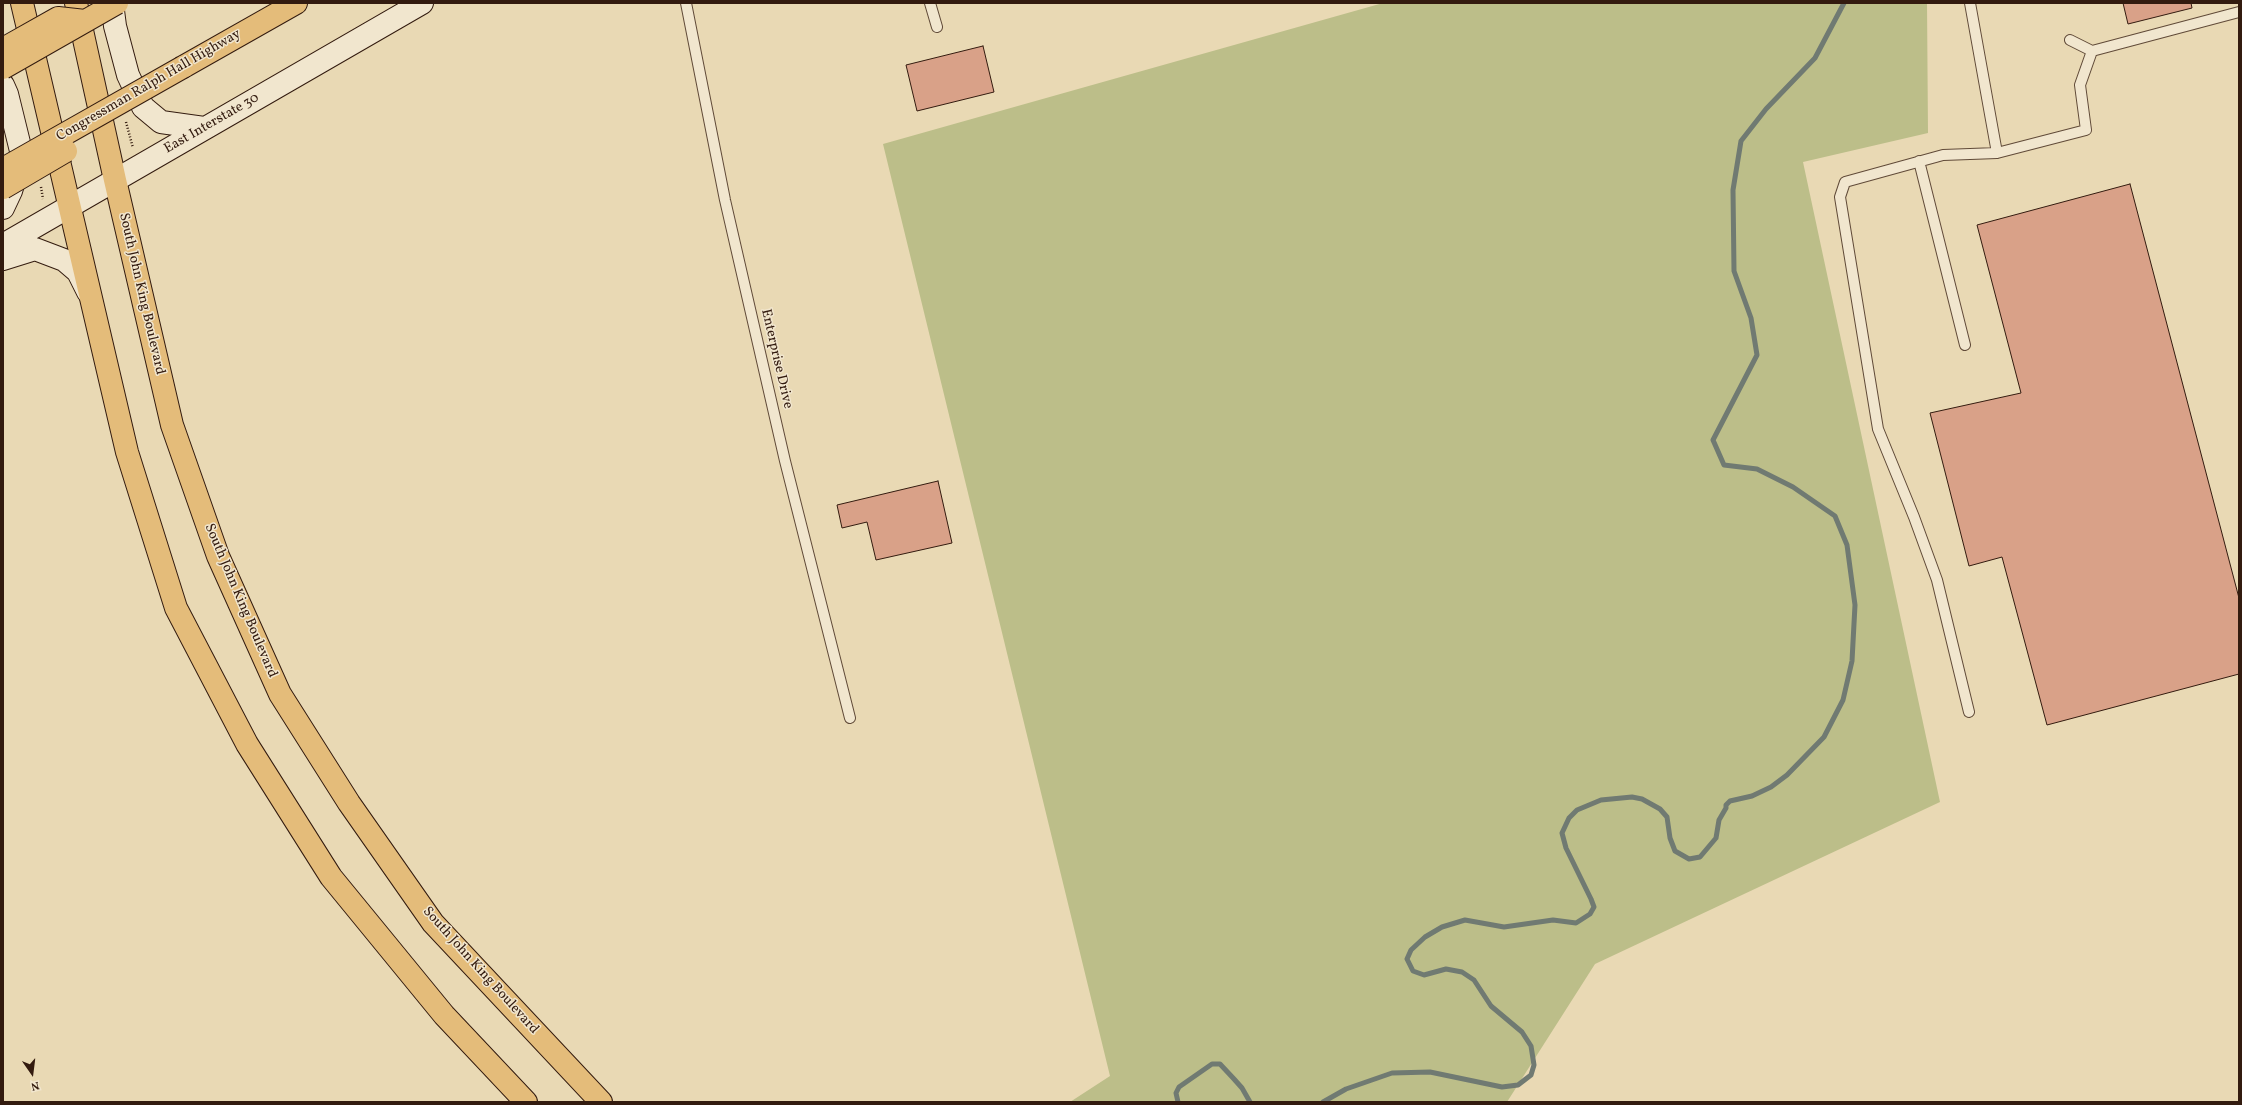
<!DOCTYPE html>
<html>
<head>
<meta charset="utf-8">
<style>
  body { margin:0 }
  #map { position:relative; width:2242px; height:1105px; overflow:hidden; background:#e9d9b4; font-family:Vollkorn,serif }
  canvas { display:block }
  .frame { position:absolute; inset:0; border:4px solid #331b0f; pointer-events:none }
  .north { position:absolute; left:12px; top:1053px; width:40px; height:40px; -webkit-text-stroke:3px #f1e6ce; paint-order:stroke; rotate:166deg; font-size:11px; font-weight:700; line-height:16px; text-align:center; color:#331b0f }
  .north::after { content:''; display:block; margin:auto; width:14px; height:18px; background:#331b0f; clip-path:polygon(50% 0,100% 100%,50% 72%,0 100%) }
</style>
</head>
<body>
<div id="map">
<canvas width="2242" height="1105"></canvas>
<div class="frame"></div>
<div class="north">N</div>
</div>
<script>
const context = document.querySelector('canvas').getContext('2d');
context.lineJoin = 'round';
function paint(path, color) { context.fillStyle = color; context.fill(path, 'evenodd'); }
const shape = rows => new Path2D(rows.map(r => 'M' + r).join(''));
function stroke(path, color, width, dash) { context.strokeStyle = color; context.lineWidth = width; context.lineCap = dash ? 'butt' : 'round'; context.setLineDash(dash || []); context.stroke(path); }
function write(font, color, halo, rows, align = 'center') {
  context.font = font + ' Vollkorn,serif'; context.lineWidth = 3; context.setLineDash([]); context.textBaseline = 'middle'; context.strokeStyle = halo; context.fillStyle = color; for (const [text, x, y, turn = 0] of rows) {
    context.save(); context.translate(x, y); context.rotate((+turn || 0) * Math.PI / 180); context.textAlign = isNaN(turn) ? turn : align; if (halo) context.strokeText(text, 0, 0); context.fillText(text, 0, 0); context.restore();
  }
}
paint(shape([
  [1383,3,1927,3,1928,133,1803,162,1940,802,1595,964,1507,1102,1070,1102,1110,1076,883,144]
]), '#bcbe89');
stroke(shape([
  [1178,1102,1176,1093,1179,1087,1212,1064,1220,1064,1234,1079,1242,1088,1250,1102],
  [1323,1102,1346,1089,1392,1073,1430,1072,1502,1087,1518,1085,1531,1075,1534,1065,1531,1046,1522,1032,1491,1006,1474,980,1462,972,1446,969,1424,975,1413,971,1407,959,1411,950,1425,937,1442,927,1465,920,1504,927,1553,920,1576,923,1590,914,1594,907,1591,899,1566,848,1562,833,1569,818,1577,810,1601,800,1632,797,1642,799,1660,809,1667,817,1670,838,1675,851,1689,859,1700,857,1716,838,1719,820,1726,808,1726,805,1730,801,1752,796,1771,787,1787,775,1824,737,1843,700,1852,661,1855,605,1847,545,1835,516,1793,487,1757,469,1724,465,1713,440,1757,355,1751,318,1734,271,1733,190,1741,141,1766,109,1815,58,1844,3]
]), '#707a72', 5);
const building = shape([
  [2123,3,2191,3,2192,8,2128,24,2123,3],
  [983,46,994,92,917,111,906,65,983,46],
  [2130,184,2239,598,2239,674,2047,725,2002,557,1969,566,1930,413,2021,393,1977,225,2130,184],
  [938,481,952,543,876,560,867,522,842,528,837,505,938,481]
]);
paint(building, '#d9a188');
stroke(building, '#331b0f', 1);
const service = shape([
  [686,3,725,200,785,461,850,718],
  [930,3,937,27],
  [1970,3,1997,153],
  [2070,40,2092,51],
  [1919,161,1965,345],
  [1969,712,1937,580,1914,517,1878,429,1840,197,1845,182,1943,155,1997,153,2086,130,2080,85,2092,51,2239,12]
]);
const secondary = shape([
  [112,3,115,26,128,75,143,107,161,122,204,128],
  [3,85,7,94,22,155,11,191,3,208],
  [3,245,422,3],
  [3,259,35,249,64,260,78,272,88,292]
]);
const primary = shape([
  [22,3,127,452,176,608,247,744,331,877,444,1015,526,1102],
  [76,3,115,180,172,425,218,556,280,694,349,803,433,923,601,1102]
]);
const motorway = shape([
  [183,67,296,3]
]);
stroke(service, '#604a38', 12);
stroke(secondary, '#331b0f', 24);
stroke(primary, '#331b0f', 24);
stroke(motorway, '#331b0f', 24);
stroke(shape([
  [126,122,133,148],
  [41,187,43,199]
]), '#331b0f', 2.5, [1, 2]);
stroke(service, '#f1e6ce', 10);
stroke(secondary, '#f1e6ce', 22);
stroke(primary, '#e4bc7a', 22);
stroke(motorway, '#e4bc7a', 22);
const motorwayBridge = shape([
  [3,49,58,18,85,21],
  [3,68,117,3],
  [3,169,183,67],
  [3,188,66,151]
]);
stroke(motorwayBridge, '#331b0f', 24, []);
stroke(motorwayBridge, '#e4bc7a', 22);
write('14px', '#331b0f', '#f1e6ce', [
  ["Congressman Ralph Hall Highway",149,86,-30],
  ["East Interstate 30",212,124,-30],
  ["South John King Boulevard",141,294,77],
  ["Enterprise Drive",776,359,77],
  ["South John King Boulevard",240,601,67],
  ["South John King Boulevard",480,971,48]
]);
</script>
</body>
</html>
